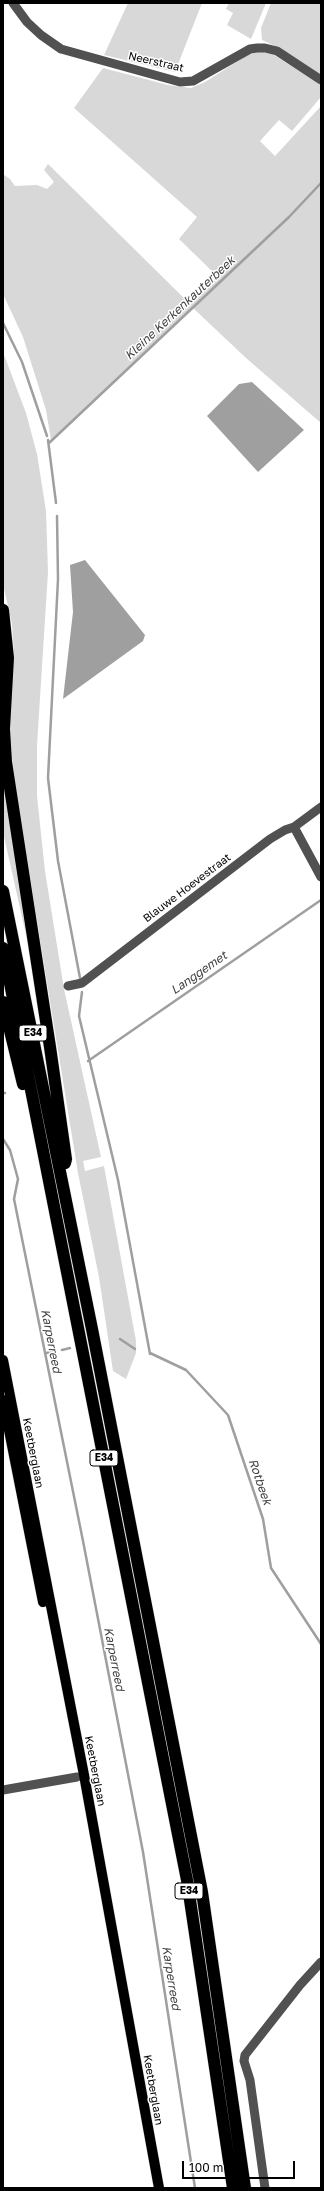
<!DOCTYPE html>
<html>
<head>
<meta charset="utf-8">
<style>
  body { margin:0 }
  #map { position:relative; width:324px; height:2191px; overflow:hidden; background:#fff; font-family:"Golos Text",sans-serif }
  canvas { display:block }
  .frame { position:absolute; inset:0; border:4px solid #000; pointer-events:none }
  .scale { position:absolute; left:182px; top:2161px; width:113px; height:18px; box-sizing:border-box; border:2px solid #000; border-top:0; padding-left:5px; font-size:12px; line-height:14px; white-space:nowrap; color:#000; -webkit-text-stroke:3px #fff; paint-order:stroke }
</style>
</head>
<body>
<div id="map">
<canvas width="324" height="2191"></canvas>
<div class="frame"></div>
<div class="scale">100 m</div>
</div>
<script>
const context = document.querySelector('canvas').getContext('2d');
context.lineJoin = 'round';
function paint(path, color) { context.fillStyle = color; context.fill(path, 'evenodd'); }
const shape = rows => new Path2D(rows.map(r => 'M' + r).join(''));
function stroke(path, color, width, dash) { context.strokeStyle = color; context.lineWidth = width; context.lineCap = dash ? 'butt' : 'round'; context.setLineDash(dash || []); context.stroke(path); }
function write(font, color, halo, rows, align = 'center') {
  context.font = font + ' "Golos Text",sans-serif'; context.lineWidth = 3; context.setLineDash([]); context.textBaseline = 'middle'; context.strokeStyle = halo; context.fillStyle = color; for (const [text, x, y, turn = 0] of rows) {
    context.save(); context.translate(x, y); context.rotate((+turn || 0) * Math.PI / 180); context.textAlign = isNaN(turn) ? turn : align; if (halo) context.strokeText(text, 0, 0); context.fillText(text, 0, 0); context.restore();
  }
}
paint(shape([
  [128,3,202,3,175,72,104,55],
  [229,3,266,3,251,39,227,25,233,13,226,9],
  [271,3,321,3,321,76,281,49,262,40,261,28],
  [261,51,274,55,321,85,321,97,292,131,279,120,260,141,275,156,321,106,321,423,246,358,192,307,51,440,46,410,23,337,3,294,3,174,10,179,15,186,37,185,47,189,54,182,44,170,48,164,190,304,218,277,179,239,197,217,74,108,103,68,168,85,191,88,205,82,249,54],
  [3,352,26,413,37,454,46,511,48,572,37,745,37,796,45,871,64,989,101,1157,83,1161,85,1171,104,1166,136,1341,136,1353,126,1379,113,1371,99,1277,78,1173,14,780,10,733,14,654,12,624,3,584],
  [3,765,33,966,3,832]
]), '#d8d8d8');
paint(shape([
  [252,382,304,430,258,472,207,416,239,384],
  [85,560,145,635,143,641,63,699,73,612,70,565]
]), '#9f9f9f');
stroke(shape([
  [3,323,22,362,47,436],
  [48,440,56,503],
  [49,443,289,217,321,183],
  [57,516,58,579,48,778,58,861,80,978],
  [82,992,79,1016,118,1180,150,1354],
  [88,1061,321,900],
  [3,1093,5,1093],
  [3,1139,10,1150,18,1179,14,1199,83,1541,143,1852,195,2188],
  [120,1339,135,1349],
  [62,1350,70,1348],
  [46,1353,52,1352],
  [150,1353,186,1370,228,1415,263,1519,271,1568,321,1644]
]), '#9f9f9f', 2.5);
const major = shape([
  [3,1360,84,1775,159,2188],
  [3,1400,43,1602]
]);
const highway = shape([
  [3,610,8,658,4,729,6,762,50,1047,66,1159,65,1163],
  [3,891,92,1329,202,1892,245,2188],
  [3,948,187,1880,233,2188],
  [3,1002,23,1084]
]);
stroke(major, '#dbdbdb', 11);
stroke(highway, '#dbdbdb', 13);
stroke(shape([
  [13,3,27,22,41,35,61,49,180,82,193,81,250,49,257,48,265,48,277,51,321,80],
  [294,827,321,877],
  [68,986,82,983,270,839,285,830,294,827,321,807],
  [3,1790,77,1777],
  [265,2188,250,2080,244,2061,245,2055,300,1985,321,1962]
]), '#515151', 9);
stroke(major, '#000', 10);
stroke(highway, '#000', 12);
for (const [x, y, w] of [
  [33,1033,28],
  [104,1458,28],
  [189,1891,28]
]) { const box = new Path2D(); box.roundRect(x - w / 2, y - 8, w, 16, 3); context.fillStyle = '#fff'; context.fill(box); stroke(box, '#000', 1); }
write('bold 10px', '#000', null, [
  ["E34",33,1033],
  ["E34",104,1458],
  ["E34",189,1891]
]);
write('11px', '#000', '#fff', [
  ["Neerstraat",156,62,13],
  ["Blauwe Hoevestraat",187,888,-37],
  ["Keetberglaan",33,1453,79],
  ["Keetberglaan",95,1771,79],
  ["Keetberglaan",153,2090,80]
]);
write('italic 12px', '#404040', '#fff', [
  ["Kleine Kerkenkauterbeek",180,308,-43],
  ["Langgemet",199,973,-35],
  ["Karperreed",51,1341,79],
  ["Rotbeek",260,1482,71],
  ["Karperreed",114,1659,79],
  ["Karperreed",171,1978,81]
]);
</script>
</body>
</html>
